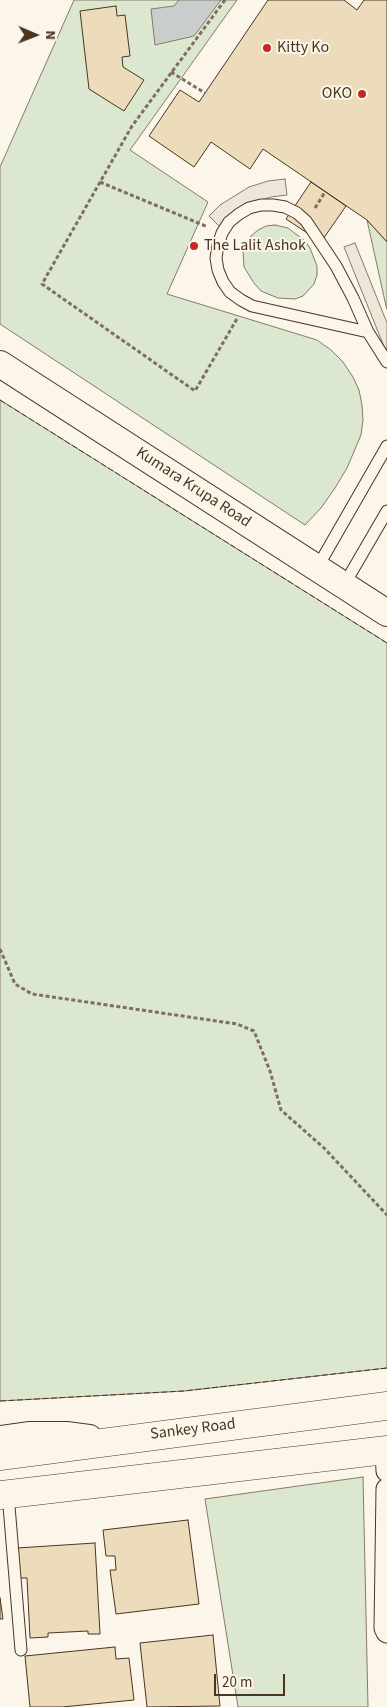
<!DOCTYPE html>
<html>
<head>
<meta charset="utf-8">
<style>
  body { margin:0 }
  #map { position:relative; width:387px; height:1707px; overflow:hidden; background:#fbf6e9; font-family:"Source Sans 3",sans-serif }
  canvas { display:block }
  .north { position:absolute; left:10px; top:10px; width:50px; height:50px; -webkit-text-stroke:4px #fbf6e9; paint-order:stroke; rotate:91deg; font-size:14px; font-weight:700; line-height:20px; text-align:center; color:#4a3520 }
  .north::after { content:''; display:block; margin:auto; width:18px; height:22px; background:#4a3520; clip-path:polygon(50% 0,100% 100%,50% 72%,0 100%) }
  .scale { position:absolute; left:214px; top:1674px; width:71px; height:22px; box-sizing:border-box; border:2px solid #4a3520; border-top:0; padding-left:6px; font-size:15px; line-height:18px; white-space:nowrap; color:#4a3520; -webkit-text-stroke:4px #fbf6e9; paint-order:stroke }
</style>
</head>
<body>
<div id="map">
<canvas width="387" height="1707"></canvas>
<div class="north">N</div>
<div class="scale">20 m</div>
</div>
<script>
const context = document.querySelector('canvas').getContext('2d');
context.lineJoin = 'round';
function paint(path, color) { context.fillStyle = color; context.fill(path, 'evenodd'); }
const shape = rows => new Path2D(rows.map(r => 'M' + r).join(''));
function stroke(path, color, width, dash) { context.strokeStyle = color; context.lineWidth = width; context.lineCap = dash ? 'butt' : 'round'; context.setLineDash(dash || []); context.stroke(path); }
function write(font, color, halo, rows, align = 'center') {
  context.font = font + ' "Source Sans 3",sans-serif'; context.lineWidth = 4; context.setLineDash([]); context.textBaseline = 'middle'; context.strokeStyle = halo; context.fillStyle = color; for (const [text, x, y, turn = 0] of rows) {
    context.save(); context.translate(x, y); context.rotate((+turn || 0) * Math.PI / 180); context.textAlign = isNaN(turn) ? turn : align; if (halo) context.strokeText(text, 0, 0); context.fillText(text, 0, 0); context.restore();
  }
}
const green = shape([
  [74,0,237,0,130,150,208,202,167,294,317,340,331,350,343,362,353,377,359,390,362,405,363,420,361,435,347,468,335,488,321,508,305,525,0,324,0,167,74,0],
  [367,220,387,242,387,309,386,306,367,220],
  [275,225,288,228,305,241,310,248,317,266,317,275,314,284,303,296,295,299,278,298,261,291,254,283,244,267,243,251,251,236,258,230,266,226,275,225],
  [0,400,387,643,387,1368,184,1391,0,1401,0,400],
  [363,1477,368,1707,238,1707,205,1499,363,1477]
]);
paint(green, '#dce7d0');
stroke(green, '#887966', 1);
const parking = shape([
  [285,179,287,195,271,197,255,202,220,227,209,216,220,205,249,187,268,181,285,179],
  [355,243,387,323,387,354,344,247,355,243]
]);
paint(parking, '#ede7d9');
stroke(parking, '#887966', 1);
const water = shape([
  [179,0,221,0,194,36,155,45,151,9,174,6,179,0]
]);
paint(water, '#c9cecd');
stroke(water, '#887966', 1);
const building = shape([
  [268,0,344,0,357,10,364,0,387,0,387,242,367,220,263,149,250,169,211,142,194,167,149,136,180,90,199,102,268,0],
  [116,6,117,16,125,15,130,56,122,57,123,67,144,80,124,111,89,89,80,11,116,6],
  [311,182,346,206,321,242,286,219,311,182],
  [188,1520,199,1604,116,1614,110,1570,116,1570,115,1556,106,1556,103,1530,188,1520],
  [95,1543,100,1634,88,1634,88,1631,48,1633,48,1637,30,1638,27,1578,19,1578,17,1548,95,1543],
  [0,1598,3,1619,0,1619,0,1598],
  [213,1635,220,1706,147,1707,140,1643,213,1635],
  [115,1647,116,1659,129,1658,134,1700,62,1707,30,1707,25,1656,115,1647]
]);
paint(building, '#ecdcbc');
stroke(building, '#4a3520', 1);
const service = shape([
  [368,332,252,306,241,300,230,292,223,282,218,270,216,258,218,245,222,233,229,222,239,214,249,208,261,205,273,205,285,207,297,213,306,221,336,266,353,298,368,332,387,362],
  [317,568,387,446],
  [344,585,387,511],
  [8,1494,21,1650]
]);
const minor = shape([
  [386,1450,387,1471],
  [387,1489,385,1628,387,1632]
]);
const tertiary = shape([
  [0,364,387,613],
  [0,1439,30,1435,66,1435,89,1438]
]);
const primary = shape([
  [0,1456,387,1406],
  [0,1495,387,1450]
]);
stroke(service, '#4a3520', 13);
stroke(minor, '#4a3520', 23);
stroke(tertiary, '#4a3520', 28);
stroke(primary, '#4a3520', 29);
stroke(shape([
  [225,0,132,126,42,284,195,391,238,317],
  [171,72,205,93],
  [100,182,208,227],
  [315,208,325,192],
  [0,949,15,984,32,994,237,1024,254,1031,270,1071,281,1110,324,1148,387,1215]
]), '#7f6f5c', 3, [4, 2.5]);
stroke(service, '#fbf6e9', 11);
stroke(minor, '#fbf6e9', 21);
stroke(tertiary, '#fbf6e9', 26);
stroke(primary, '#fbf6e9', 28);
stroke(shape([
  [0,400,387,643],
  [0,1401,184,1391,387,1368]
]), '#4a3520', 1, [6, 2.5]);
for (const [x, y, r, color] of [
  [267,48,5,"#c62828"],
  [362,94,5,"#c62828"],
  [194,246,5,"#c62828"]
]) { const dot = new Path2D(); dot.arc(x, y, r, 0, 2 * Math.PI); context.fillStyle = color; context.fill(dot); stroke(dot, '#fbf6e9', 2); }
write('16px', '#4a3520', '#fbf6e9', [
  ["Kitty Ko",277,48],
  ["OKO",352,94,"right"],
  ["The Lalit Ashok",204,246]
], 'left');
write('16px', '#4a3520', '#fbf6e9', [
  ["Kumara Krupa Road",193,488,33],
  ["Sankey Road",193,1430,-7]
]);
</script>
</body>
</html>
